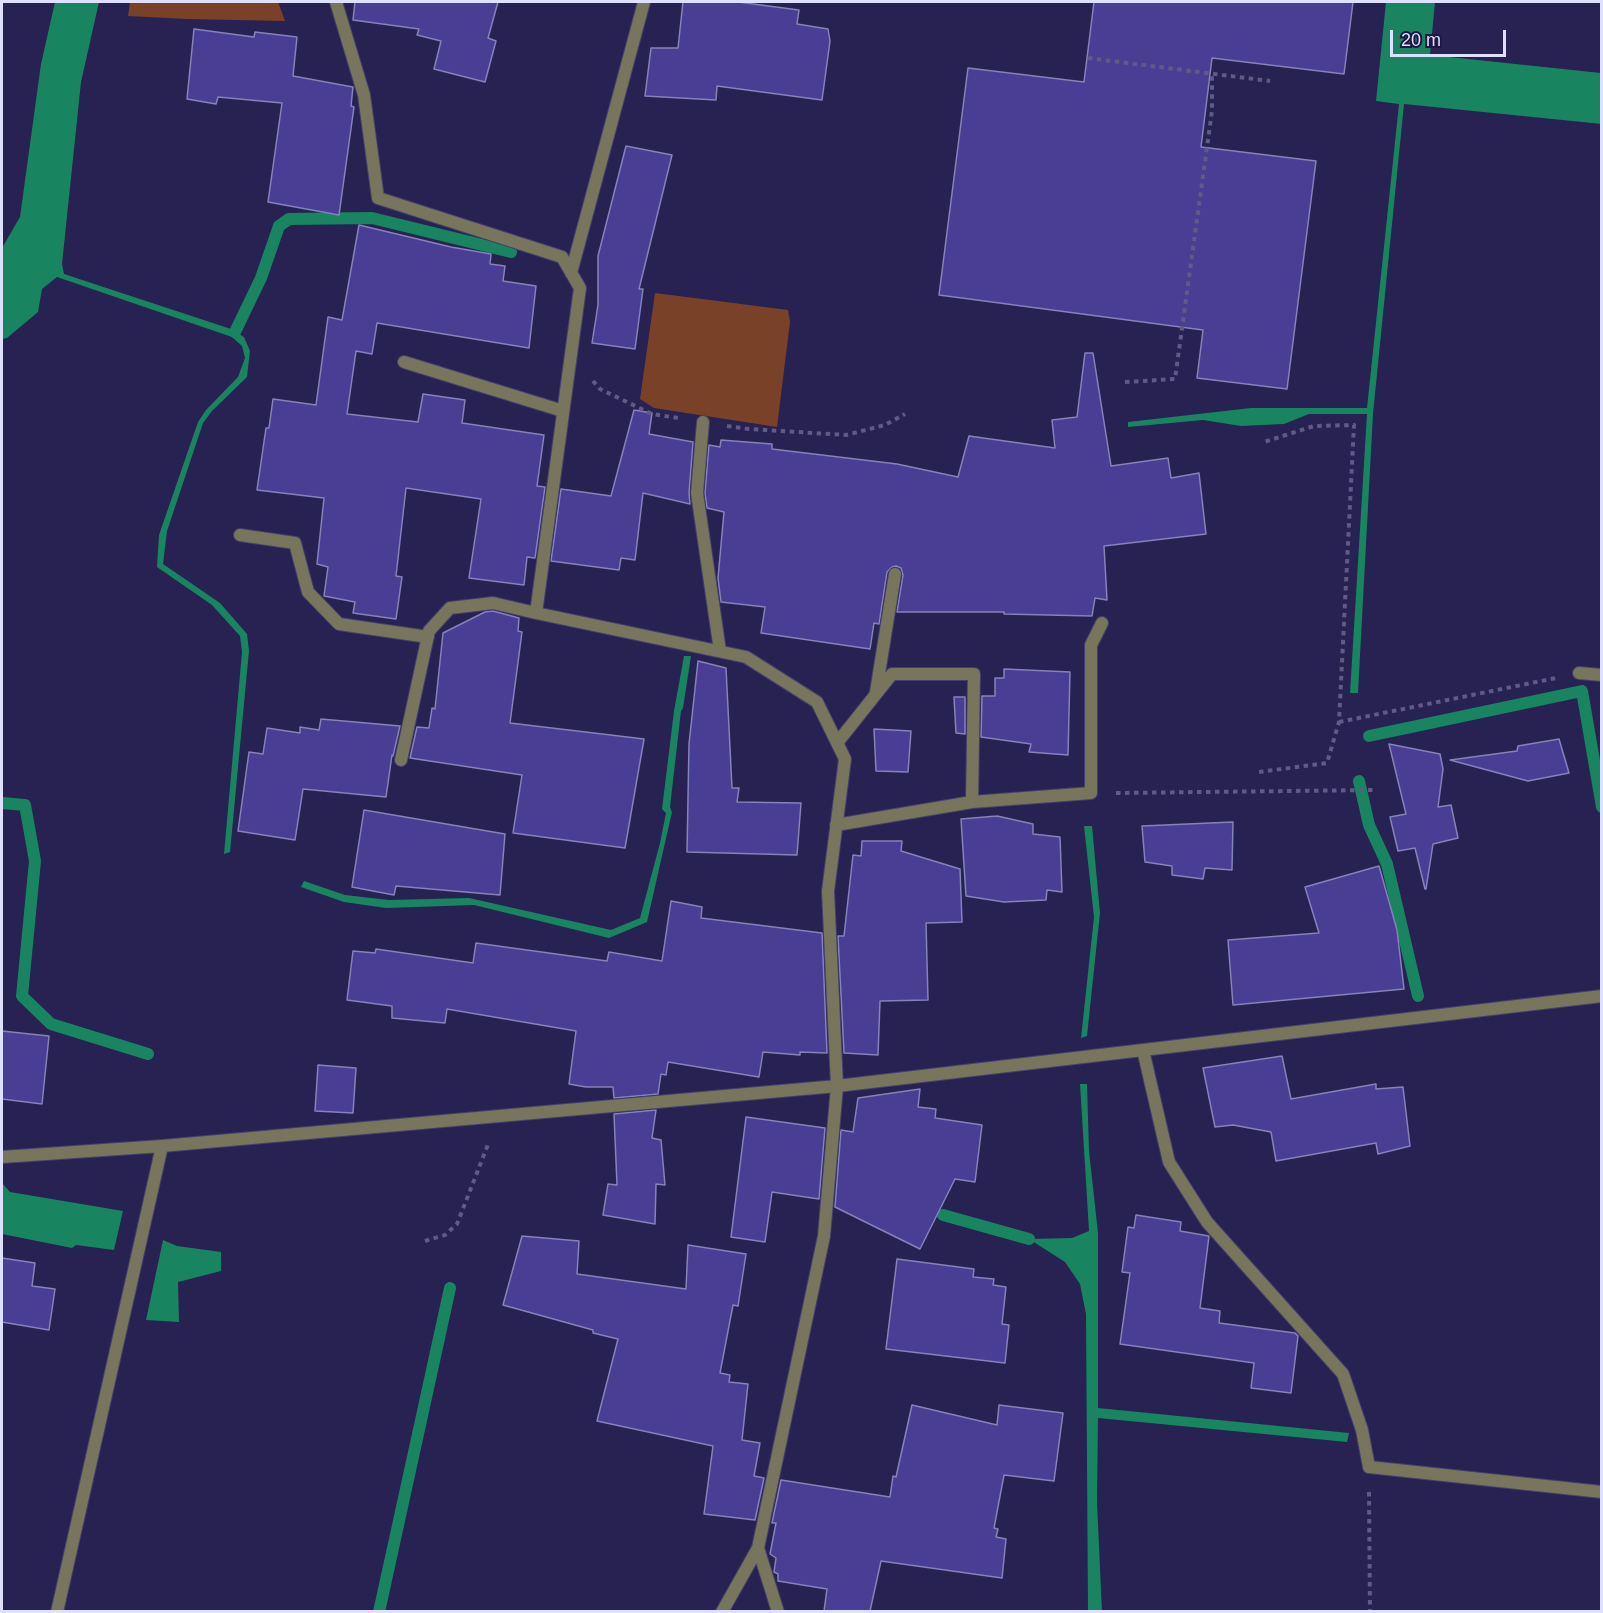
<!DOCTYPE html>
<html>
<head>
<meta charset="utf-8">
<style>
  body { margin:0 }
  #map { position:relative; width:1603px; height:1613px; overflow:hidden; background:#272251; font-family:Arial,sans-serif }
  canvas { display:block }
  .frame { position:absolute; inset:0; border:3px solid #dfdffe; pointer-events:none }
  .scale { position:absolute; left:1390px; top:30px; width:116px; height:27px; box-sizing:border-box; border:3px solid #dfdffe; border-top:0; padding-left:8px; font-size:18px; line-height:21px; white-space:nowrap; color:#dfdffe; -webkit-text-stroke:4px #1e1745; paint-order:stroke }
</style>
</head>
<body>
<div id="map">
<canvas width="1603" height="1613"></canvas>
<div class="frame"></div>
<div class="scale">20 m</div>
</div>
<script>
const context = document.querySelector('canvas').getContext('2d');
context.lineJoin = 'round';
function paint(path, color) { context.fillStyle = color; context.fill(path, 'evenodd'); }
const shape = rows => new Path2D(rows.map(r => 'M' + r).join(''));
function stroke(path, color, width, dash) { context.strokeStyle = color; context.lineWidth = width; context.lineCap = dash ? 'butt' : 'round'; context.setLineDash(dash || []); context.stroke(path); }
paint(shape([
  [130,2,278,2,285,21,187,19,128,16],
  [655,293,788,310,790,322,777,427,654,408,640,399]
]), '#794228');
paint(shape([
  [55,2,99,2,81,82,62,264,64,274,231,329,244,337,250,351,247,377,212,411,203,423,167,531,163,564,220,603,247,634,249,651,230,852,224,854,242,652,240,636,212,605,157,567,159,535,198,422,206,410,238,377,245,358,242,346,232,337,57,277,42,289,38,312,7,338,2,339,2,248,20,217,41,64],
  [1386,2,1435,2,1430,55,1601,73,1602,124,1404,104,1373,414,1358,693,1350,693,1367,414,1309,414,1284,424,1241,426,1203,420,1128,427,1128,422,1251,408,1367,408,1399,104,1376,101],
  [684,656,691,656,683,708,681,711,670,807,672,812,647,922,609,938,474,905,386,908,344,902,301,887,304,881,345,895,389,900,469,898,611,930,640,918,660,843,666,813,662,809,674,711],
  [1084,826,1092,826,1100,913,1087,1036,1081,1038,1094,917],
  [1080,1084,1087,1084,1089,1151,1098,1233,1098,1408,1349,1433,1347,1442,1098,1418,1097,1502,1102,1612,1088,1611,1086,1314,1080,1284,1065,1262,1029,1239,1072,1238,1089,1231],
  [2,1183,10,1192,123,1211,114,1250,76,1245,72,1248,2,1234],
  [163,1240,177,1246,221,1252,221,1271,178,1282,179,1322,146,1320]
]), '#188460');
stroke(shape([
  [235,332,261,278,279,226,289,219,372,218,511,252],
  [1369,736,1582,691,1602,807],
  [1359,781,1369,825,1387,864,1418,996],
  [2,803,25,805,35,861,22,996,51,1024,148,1054],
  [943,1215,1029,1239],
  [379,1612,450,1288]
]), '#188460', 12);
const building = shape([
  [355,2,498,2,488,38,496,41,485,82,434,69,441,41,417,35,419,29,353,20,355,2],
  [683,2,738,2,799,10,797,24,828,29,830,41,822,100,717,86,716,100,645,96,651,48,678,48,683,2],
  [1094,2,1353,2,1344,74,1212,58,1201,147,1316,161,1287,389,1197,378,1203,330,939,295,968,68,1084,82,1094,2],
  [194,29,254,37,255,32,297,37,293,76,353,87,351,106,354,107,339,215,268,202,282,103,218,97,216,104,187,99,194,29],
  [626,146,672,155,639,289,643,289,635,349,592,343,598,305,598,256,626,146],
  [359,225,451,247,491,254,490,264,505,266,503,281,536,286,529,348,377,323,372,354,356,351,347,414,418,422,423,394,465,400,462,423,544,435,537,486,545,487,535,558,527,557,524,585,469,578,481,499,406,488,396,576,402,577,396,619,353,613,355,602,324,596,328,567,317,564,324,498,257,490,266,428,269,428,273,399,316,405,328,317,342,320,359,225],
  [1085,353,1093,353,1111,466,1168,458,1171,478,1199,473,1206,534,1104,546,1107,600,1095,598,1092,616,1004,614,1004,612,897,612,903,575,901,568,896,566,892,567,887,572,879,624,874,623,870,649,761,633,765,607,721,602,718,578,724,512,707,508,705,493,709,445,720,447,721,440,772,444,772,449,897,464,958,477,969,436,1055,448,1052,420,1077,417,1085,353],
  [634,410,652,413,649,434,693,442,689,493,690,504,643,493,635,560,621,558,619,570,551,561,561,489,611,496,634,410],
  [493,611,519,618,518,631,522,632,510,723,644,739,625,848,513,833,522,775,410,758,417,727,429,728,432,708,435,709,443,633,485,612,493,611],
  [698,661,726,668,732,788,739,788,737,802,801,803,797,855,687,852,689,744,698,661],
  [1004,669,1070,672,1068,755,1029,752,1031,744,981,737,982,696,995,696,995,678,1004,678,1004,669],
  [954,697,965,697,965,734,956,733,954,697],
  [321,719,400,726,393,756,392,755,386,797,303,789,295,840,238,831,249,752,263,754,267,728,300,733,300,727,319,730,321,719],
  [874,729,911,731,908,772,876,771,874,729],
  [1559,739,1569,773,1528,781,1450,760,1517,751,1518,746,1559,739],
  [1389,744,1440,754,1443,769,1438,807,1451,805,1458,838,1433,844,1426,889,1425,889,1415,848,1398,851,1390,817,1406,814,1389,744],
  [364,810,505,834,500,895,396,886,394,895,352,887,364,810],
  [997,816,1033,824,1033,834,1060,837,1062,892,1047,890,1046,900,1004,902,966,896,961,819,997,816],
  [1233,822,1232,870,1205,868,1203,879,1172,875,1172,866,1145,862,1142,826,1233,822],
  [862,841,902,841,901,851,960,869,962,922,926,923,928,1000,880,1001,878,1055,844,1053,838,936,844,936,853,855,861,856,862,841],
  [1379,866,1397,930,1404,989,1233,1005,1228,940,1319,933,1305,887,1379,866],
  [671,901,702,907,701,918,822,933,827,1053,800,1052,800,1055,763,1052,759,1077,668,1062,666,1075,661,1074,658,1094,614,1098,613,1087,586,1087,569,1084,576,1031,447,1009,445,1023,392,1018,392,1006,347,1000,353,951,375,953,376,949,473,963,476,943,607,961,609,952,662,961,671,901],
  [2,1031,49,1036,42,1104,2,1099,2,1031],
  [1282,1056,1291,1099,1376,1084,1376,1089,1403,1087,1410,1146,1378,1154,1376,1143,1276,1161,1271,1132,1233,1125,1215,1127,1203,1068,1282,1056],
  [318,1065,356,1068,353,1113,315,1111,318,1065],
  [920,1089,918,1107,936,1109,935,1118,982,1125,975,1182,955,1179,920,1249,835,1207,841,1130,853,1132,858,1098,920,1089],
  [656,1110,652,1138,661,1140,665,1185,656,1184,655,1224,603,1215,608,1184,617,1185,614,1114,656,1110],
  [746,1117,825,1128,819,1199,772,1192,765,1242,731,1237,746,1117],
  [1136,1215,1181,1222,1180,1231,1209,1236,1200,1308,1220,1311,1219,1323,1295,1333,1298,1336,1291,1393,1251,1388,1254,1363,1120,1344,1130,1273,1122,1272,1128,1227,1134,1228,1136,1215],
  [522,1236,579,1241,577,1274,686,1289,688,1245,746,1254,738,1306,733,1305,720,1373,730,1375,729,1382,748,1384,742,1440,760,1443,754,1476,764,1478,755,1520,704,1514,713,1446,597,1421,618,1339,593,1333,593,1330,503,1305,522,1236],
  [2,1258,35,1263,32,1286,55,1289,49,1330,2,1322,2,1258],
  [897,1259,974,1269,973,1277,994,1279,993,1285,1006,1287,1002,1324,1009,1325,1005,1363,886,1349,897,1259],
  [912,1405,997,1425,999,1405,1063,1413,1054,1481,1004,1475,994,1528,998,1529,996,1537,1006,1539,1002,1578,881,1561,870,1611,824,1611,827,1589,778,1581,778,1574,774,1572,776,1558,770,1554,776,1523,772,1523,781,1480,890,1497,893,1476,896,1477,912,1405]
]);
paint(building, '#493e93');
stroke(building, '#8483ba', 1.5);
const service = shape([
  [1143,1050,1169,1162,1207,1222,1343,1374,1362,1430,1369,1467]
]);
const minor = shape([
  [336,2,364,95,378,198,562,257,580,288,536,613,746,657,817,702,845,759,828,891,837,1086,824,1236,758,1548,722,1612],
  [571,273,644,2],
  [404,362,563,411],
  [703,422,697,493,720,651],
  [240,535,295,543,308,592,339,624,428,637],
  [1579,673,1602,675],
  [876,692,895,574],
  [837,743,892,674,974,674,972,802],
  [401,760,429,631,450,608,493,603,536,613],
  [836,825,972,802,1091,793,1091,645,1102,623],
  [2,1157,162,1146,837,1086,1602,996],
  [1369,1467,1602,1492],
  [758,1548,778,1612],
  [57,1612,162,1146]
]);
stroke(service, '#44406d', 14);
stroke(minor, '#44406d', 14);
stroke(shape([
  [1088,58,1270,81],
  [593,381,600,389,652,414,678,418],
  [1125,382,1175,379,1212,111,1212,74],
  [727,426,749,429,846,435,885,425,905,414],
  [1339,722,1556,678],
  [1259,772,1327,763,1339,722,1354,425,1314,426,1264,442],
  [1116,793,1376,790],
  [425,1241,445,1235,457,1224,489,1142],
  [1369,1492,1370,1612]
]), '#5f5b85', 4, [4.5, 4.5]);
stroke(service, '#77755c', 12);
stroke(minor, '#77755c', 12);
</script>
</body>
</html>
